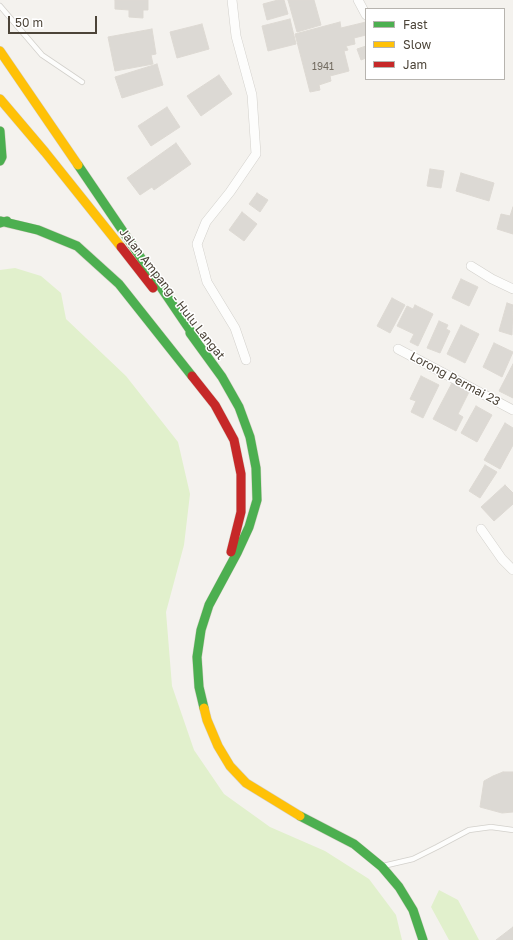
<!DOCTYPE html>
<html>
<head>
<meta charset="utf-8">
<style>
  body { margin:0 }
  #map { position:relative; width:513px; height:940px; overflow:hidden; background:#f4f2ee; font-family:"Golos Text",sans-serif }
  canvas { display:block }
  .legend { position:absolute; left:365px; top:8px; width:140px; height:72px; box-sizing:border-box; background:#fff; border:1px solid #b7b4af; margin:0; padding:5px 7px; list-style:none; font-size:12px; color:#4c4438 }
  .legend li { display:flex; align-items:center; gap:8px; height:20px }
  .legend b { width:20px; border:1px solid #b7b4af }
  .scale { position:absolute; left:8px; top:16px; width:89px; height:18px; box-sizing:border-box; border:2px solid #4c4438; border-top:0; padding-left:5px; font-size:12px; line-height:14px; white-space:nowrap; color:#4c4438; -webkit-text-stroke:3px #fff; paint-order:stroke }
</style>
</head>
<body>
<div id="map">
<canvas width="513" height="940"></canvas>
<ul class="legend">
<li><b style="height:5px;background:#4caf50"></b>Fast</li>
<li><b style="height:5px;background:#ffc107"></b>Slow</li>
<li><b style="height:5px;background:#c62828"></b>Jam</li>
</ul>
<div class="scale">50 m</div>
</div>
<script>
const context = document.querySelector('canvas').getContext('2d');
context.lineJoin = 'round';
function paint(path, color) { context.fillStyle = color; context.fill(path, 'evenodd'); }
const shape = rows => new Path2D(rows.map(r => 'M' + r).join(''));
function stroke(path, color, width, dash) { context.strokeStyle = color; context.lineWidth = width; context.lineCap = dash ? 'butt' : 'round'; context.setLineDash(dash || []); context.stroke(path); }
function write(font, color, halo, rows, align = 'center') {
  context.font = font + ' "Golos Text",sans-serif'; context.lineWidth = 3; context.setLineDash([]); context.textBaseline = 'middle'; context.strokeStyle = halo; context.fillStyle = color; for (const [text, x, y, turn = 0] of rows) {
    context.save(); context.translate(x, y); context.rotate((+turn || 0) * Math.PI / 180); context.textAlign = isNaN(turn) ? turn : align; if (halo) context.strokeText(text, 0, 0); context.fillText(text, 0, 0); context.restore();
  }
}
paint(shape([
  [15,268,41,276,61,293,66,319,126,376,178,442,190,494,184,545,166,612,172,686,194,750,224,794,270,827,325,851,369,879,396,915,402,940,0,940,0,270],
  [439,890,458,900,479,940,449,940,431,907]
]), '#e1f0cc');
const building = shape([
  [115,0,148,0,148,10,143,10,143,18,129,17,129,10,115,9,115,0],
  [278,0,284,0,288,14,267,20,263,4,278,0],
  [288,0,314,0,321,25,297,32,288,0],
  [290,19,296,44,268,51,262,26,290,19],
  [340,22,341,28,366,22,366,35,354,38,355,44,346,46,348,50,344,51,349,71,330,76,331,81,319,85,320,90,310,92,295,34,340,22],
  [202,24,209,49,177,58,170,32,202,24],
  [152,29,156,54,151,55,153,64,115,71,108,37,152,29],
  [366,46,366,58,361,60,357,49,366,46],
  [157,64,163,85,122,98,115,77,157,64],
  [219,75,232,94,201,116,187,96,219,75],
  [167,107,180,127,151,146,138,126,167,107],
  [176,143,191,164,154,190,152,187,140,195,127,178,176,143],
  [430,169,444,171,441,188,427,186,430,169],
  [461,173,494,183,489,201,456,191,461,173],
  [257,193,268,200,260,212,249,204,257,193],
  [513,207,513,234,497,229,501,214,510,216,513,207],
  [242,212,257,224,244,241,229,230,242,212],
  [461,279,478,287,469,306,452,298,461,279],
  [392,298,405,305,390,333,377,326,392,298],
  [507,303,513,305,512,335,499,331,507,303],
  [415,305,433,314,418,346,410,342,414,334,397,326,407,306,413,309,415,305],
  [439,321,448,325,446,329,450,331,440,353,427,348,439,321],
  [461,325,479,334,465,363,447,354,461,325],
  [494,343,513,352,502,377,483,367,494,343],
  [513,364,513,398,499,391,513,364],
  [421,376,439,385,423,418,411,412,416,401,410,399,421,376],
  [453,381,470,390,458,414,463,417,456,431,433,419,453,381],
  [476,406,492,415,477,442,461,433,476,406],
  [505,423,513,428,513,445,500,469,484,460,505,423],
  [485,465,497,472,480,498,469,491,485,465],
  [505,485,513,493,513,504,494,521,481,507,505,485],
  [503,772,513,772,513,812,502,813,480,807,484,781,493,776,503,772],
  [513,927,513,940,496,940,513,927]
]);
paint(building, '#dcd9d4');
stroke(building, '#ddd9d3', 1);
const lane = shape([
  [0,6,42,55,82,82],
  [383,866,413,859,437,847,469,830,491,827,513,830]
]);
const street = shape([
  [232,0,236,36,252,95,256,154,230,192,206,222,197,244,207,282,235,328,246,360],
  [358,0,366,15],
  [471,266,492,279,513,289],
  [398,349,513,410],
  [481,529,502,559,513,570]
]);
const fast = shape([
  [0,131,2,157,0,161],
  [78,165,196,339],
  [0,221,38,230,77,246,119,284,192,376],
  [0,223,7,221],
  [190,333,222,377,239,407,250,437,256,468,257,500,249,527,237,553,209,605,201,630,197,657,199,687,204,708],
  [300,816,354,844,382,867,399,887,413,910,423,940]
]);
const slow = shape([
  [0,51,78,165],
  [0,99,45,152,121,247],
  [204,708,207,720,218,746,230,766,246,783,300,816]
]);
const jam = shape([
  [121,247,153,288],
  [192,376,215,405,234,440,241,474,241,512,231,552]
]);
stroke(lane, '#d2d0cb', 6);
stroke(street, '#d2d0cb', 10);
stroke(fast, '#d4cfc4', 10);
stroke(slow, '#d4cfc4', 10);
stroke(jam, '#d4cfc4', 10);
stroke(lane, '#fdfdfc', 4.5);
stroke(street, '#fdfdfc', 9);
stroke(fast, '#4caf50', 9);
stroke(slow, '#ffc107', 9);
stroke(jam, '#c62828', 9);
write('10px', '#726b60', null, [
  ["1941",323,67]
]);
write('12px', '#4c4438', '#fff', [
  ["Jalan Ampang - Hulu Langat",172,294,52],
  ["Lorong Permai 23",455,379,28]
]);
</script>
</body>
</html>
